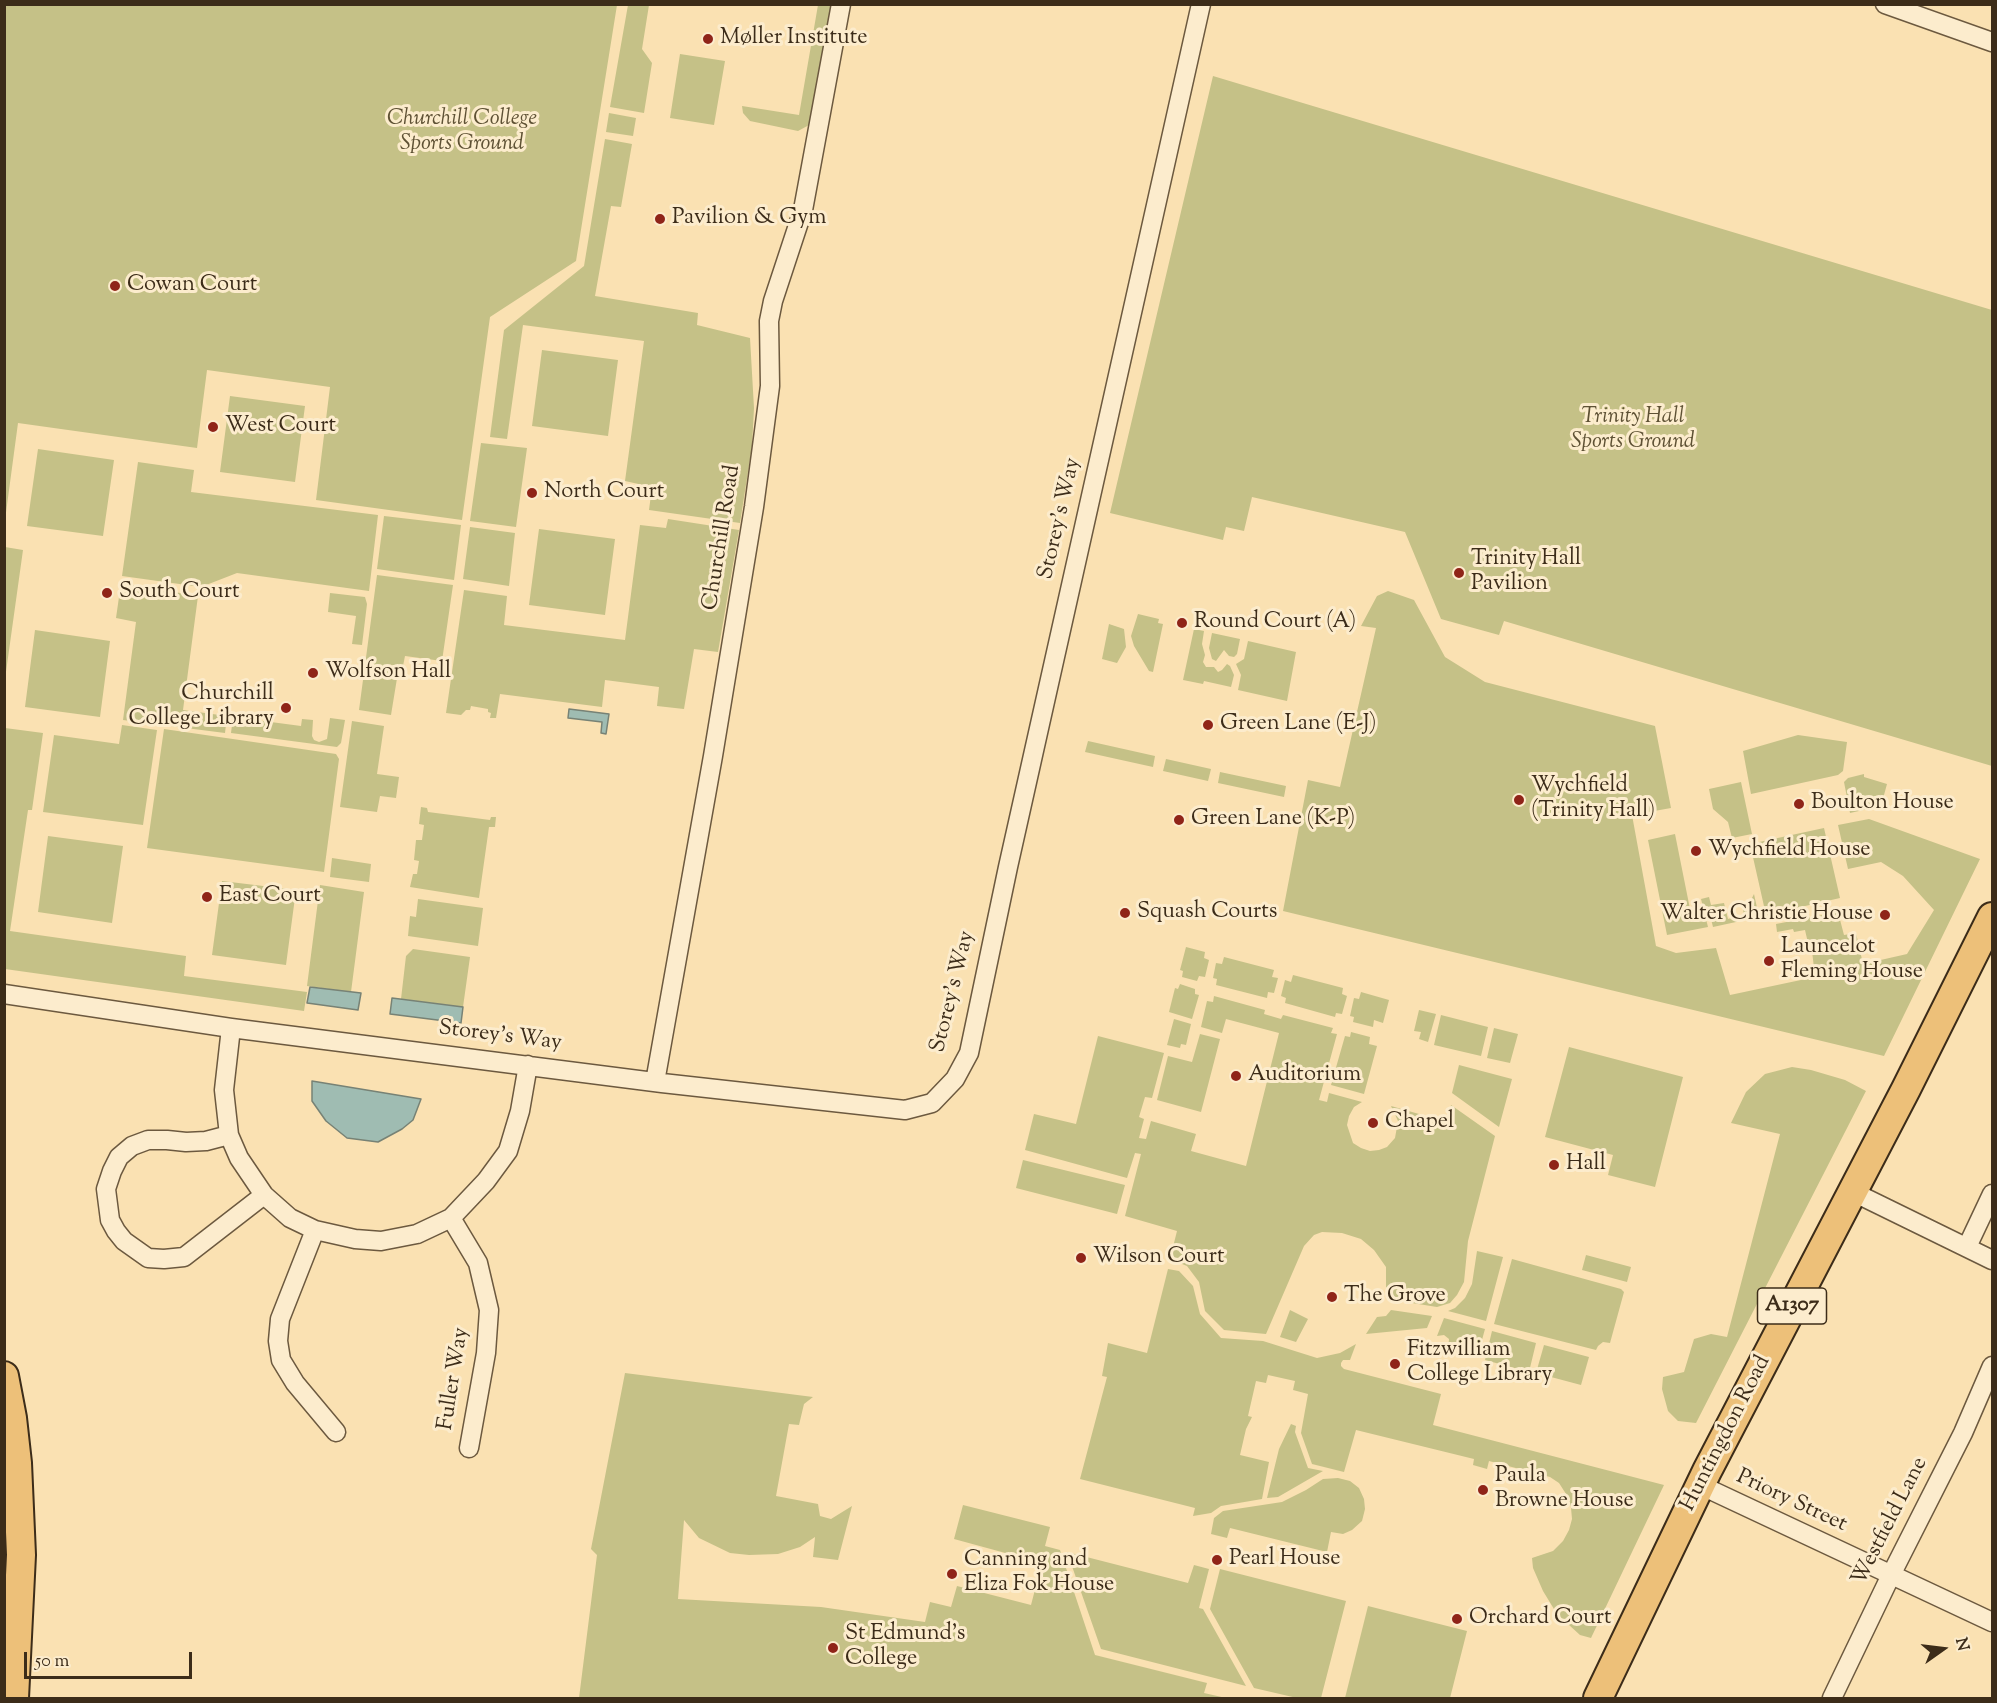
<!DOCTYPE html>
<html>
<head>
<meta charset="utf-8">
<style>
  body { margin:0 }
  #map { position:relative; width:1997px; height:1703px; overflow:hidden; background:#fae1b2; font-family:"Sorts Mill Goudy",serif }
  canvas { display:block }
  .frame { position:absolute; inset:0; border:6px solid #3c2c19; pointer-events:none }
  .north { position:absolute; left:1913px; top:1619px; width:60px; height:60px; -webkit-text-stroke:4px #fceccd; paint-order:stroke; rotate:76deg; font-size:16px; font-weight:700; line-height:24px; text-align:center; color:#3c2c19 }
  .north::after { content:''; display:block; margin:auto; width:21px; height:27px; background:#3c2c19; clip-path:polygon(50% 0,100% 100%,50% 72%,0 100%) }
  .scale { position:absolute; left:24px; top:1652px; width:168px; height:27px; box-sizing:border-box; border:3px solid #3c2c19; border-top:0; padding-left:8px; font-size:18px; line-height:21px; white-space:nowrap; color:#3c2c19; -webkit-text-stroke:4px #fceccd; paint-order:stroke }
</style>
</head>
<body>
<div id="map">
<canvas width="1997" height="1703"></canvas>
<div class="frame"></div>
<div class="north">N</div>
<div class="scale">50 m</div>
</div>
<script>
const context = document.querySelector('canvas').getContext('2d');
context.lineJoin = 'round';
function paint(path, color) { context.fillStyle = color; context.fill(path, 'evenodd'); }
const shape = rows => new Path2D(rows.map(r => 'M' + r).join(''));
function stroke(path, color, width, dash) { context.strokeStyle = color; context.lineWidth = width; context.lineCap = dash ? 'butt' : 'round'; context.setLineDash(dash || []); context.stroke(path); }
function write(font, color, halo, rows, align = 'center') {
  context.font = font + ' "Sorts Mill Goudy",serif'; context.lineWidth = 6; context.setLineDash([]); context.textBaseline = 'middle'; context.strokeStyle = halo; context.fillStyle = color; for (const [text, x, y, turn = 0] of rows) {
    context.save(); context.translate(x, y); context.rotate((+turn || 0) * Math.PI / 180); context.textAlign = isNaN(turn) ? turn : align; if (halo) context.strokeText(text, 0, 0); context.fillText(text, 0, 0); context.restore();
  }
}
paint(shape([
  [5,4,617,5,576,261,490,317,462,520,316,500,330,387,207,370,197,448,18,423,5,520],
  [628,5,649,5,642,49,652,63,644,113,610,107],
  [818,5,831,5,811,124,798,131,750,121,743,113,742,106,799,115],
  [680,54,725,61,714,125,670,118],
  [1213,76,1992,310,1992,766,1504,621,1499,635,1441,619,1405,532,1252,497,1244,531,1226,527,1223,540,1110,513],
  [609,113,636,118,633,136,606,132],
  [605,139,632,144,621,207,611,206,595,296,698,313,697,325,750,338,754,408,752,446,740,523,649,510,652,487,625,481,644,341,523,325,507,439,490,437,504,330,584,266],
  [542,350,618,360,608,436,532,426],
  [230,396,305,406,295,482,220,472],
  [481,443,527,448,516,527,470,521],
  [38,449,114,460,103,536,27,526],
  [138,462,194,470,191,492,378,515,369,591,237,573,201,587,122,576],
  [384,516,461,525,454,580,377,569],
  [668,519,739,530,718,652,694,649,684,709,657,706,659,687,605,680,602,707,500,694,496,718,490,718,491,713,488,712,488,709,471,706,470,710,466,710,461,715,446,713,464,590,507,596,504,625,625,640,640,525,666,528],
  [470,527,515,533,509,586,463,579],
  [539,529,615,539,605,615,529,605],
  [5,547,23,550,5,679,4,547],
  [377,575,453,585,442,661,405,656,403,666,399,666,391,715,359,710],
  [121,583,198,596,183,710,227,716,225,733,123,720,136,622,116,618],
  [1388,591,1414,600,1445,657,1485,682,1655,726,1671,808,1632,815,1656,946,1676,953,1716,948,1730,995,1815,977,1811,942,1808,943,1805,930,1794,932,1793,929,1777,932,1776,924,1838,912,1844,935,1856,933,1863,964,1907,954,1934,910,1903,876,1881,862,1848,869,1838,825,1869,819,1980,859,1884,1056,1283,911,1308,780,1340,787,1376,628,1361,626,1377,596],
  [330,593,365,597,367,604,362,645,352,644,356,616,328,612],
  [1138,614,1159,619,1158,623,1163,624,1153,672,1149,671,1134,646,1131,636],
  [1109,624,1124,629,1126,647,1117,663,1102,659],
  [1194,629,1204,631,1202,644,1205,655,1203,662,1206,667,1214,667,1218,672,1222,670,1227,664,1230,666,1234,675,1231,687,1204,681,1203,684,1183,680],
  [35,630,110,641,100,717,25,707],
  [1212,633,1240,639,1237,654,1234,657,1229,656,1224,650,1216,661,1212,659,1209,648],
  [1248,641,1296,652,1287,701,1238,690,1241,675,1236,664,1244,659],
  [233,717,301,726,302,719,313,720,312,736,314,740,319,742,327,739,330,718,345,720,341,743,337,747,231,733],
  [352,721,384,726,377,774,399,777,396,798,380,796,377,812,340,807],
  [122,725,157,730,143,825,43,812,54,735,119,744],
  [5,728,43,733,32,810,28,810,10,931,186,956,184,976,307,992,304,1011,5,969],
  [164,729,336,754,339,759,324,872,147,848],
  [1798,735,1847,742,1843,771,1838,775,1751,794,1743,751],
  [1088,741,1155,756,1153,767,1085,752],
  [1166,759,1211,769,1208,781,1163,771],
  [1220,772,1286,786,1284,797,1218,783],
  [1864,774,1864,777,1887,784,1881,806,1850,813,1844,782,1848,778],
  [1741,782,1752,834,1732,838,1728,822,1713,809,1709,789],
  [421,807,427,808,428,812,490,820,491,817,496,817,495,827,489,827,479,898,410,887,413,874,417,874,419,861,414,860,416,840,422,840,424,825,419,824],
  [1824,828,1840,898,1766,915,1750,844],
  [1675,834,1691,914,1704,911,1708,927,1667,935,1648,840],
  [48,836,123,846,112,923,38,912],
  [332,858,371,864,369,882,330,877],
  [222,881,296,890,286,965,212,955],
  [320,885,364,892,351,992,307,986],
  [1754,894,1759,917,1713,927,1708,907,1703,907,1701,899,1709,897,1711,905,1724,903,1728,919,1744,915,1742,904,1750,902],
  [418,899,483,908,478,946,408,936,410,916,416,917],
  [1186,947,1205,952,1204,958,1209,960,1205,977,1199,976,1197,981,1182,977,1183,971,1180,970],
  [413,949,470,957,463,1007,401,999,406,956],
  [1224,957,1274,970,1272,977,1278,978,1274,993,1268,992,1267,998,1216,985,1217,979,1213,978,1216,963,1222,964],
  [1293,975,1343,988,1342,994,1347,996,1342,1014,1336,1013,1335,1017,1285,1003,1286,998,1281,996,1285,980,1291,982],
  [1180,984,1195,989,1195,994,1199,995,1192,1019,1169,1012,1175,988,1178,989],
  [1361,992,1389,1000,1383,1023,1374,1020,1373,1027,1353,1022,1354,1017,1350,1016,1354,998,1359,999],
  [1214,996,1265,1010,1264,1014,1281,1019,1283,1015,1333,1028,1331,1033,1337,1034,1319,1100,1327,1102,1329,1093,1362,1102,1354,1107,1349,1116,1347,1125,1353,1143,1361,1148,1370,1151,1379,1150,1387,1147,1395,1138,1398,1121,1391,1106,1447,1122,1451,1105,1495,1136,1468,1241,1464,1282,1457,1295,1450,1303,1437,1307,1393,1300,1391,1292,1386,1287,1386,1267,1374,1250,1361,1239,1342,1233,1322,1232,1314,1235,1304,1246,1266,1334,1224,1330,1205,1311,1199,1282,1187,1266,1170,1259,1177,1231,1125,1216,1141,1154,1135,1153,1127,1178,1025,1150,1034,1114,1076,1124,1098,1036,1164,1053,1152,1098,1145,1097,1139,1117,1144,1119,1139,1138,1146,1139,1151,1121,1196,1134,1191,1151,1246,1166,1279,1033,1226,1019,1222,1033,1201,1027,1207,1001,1213,1002],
  [1419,1010,1436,1014,1428,1042,1419,1039,1421,1032,1414,1031],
  [1441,1015,1488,1027,1481,1056,1434,1045],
  [1174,1019,1191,1024,1186,1045,1181,1044,1180,1048,1167,1045],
  [1494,1028,1518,1034,1510,1063,1487,1058],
  [1351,1032,1370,1037,1369,1044,1377,1046,1364,1094,1331,1085,1345,1036,1350,1037],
  [1200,1034,1220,1039,1201,1112,1157,1100,1168,1056,1192,1062],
  [1569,1047,1683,1077,1655,1187,1608,1175,1613,1155,1545,1137],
  [1459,1065,1512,1079,1499,1127,1452,1093],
  [1792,1067,1811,1070,1845,1080,1866,1091,1696,1423,1678,1421,1668,1411,1662,1389,1663,1377,1684,1372,1694,1339,1711,1334,1727,1337,1780,1134,1731,1123,1746,1092,1765,1074],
  [1023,1160,1125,1185,1117,1214,1016,1188],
  [1477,1251,1503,1257,1486,1321,1448,1311,1455,1308,1465,1298,1472,1284],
  [1586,1255,1631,1267,1627,1282,1582,1270],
  [1512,1259,1621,1289,1624,1292,1610,1343,1603,1342,1598,1346,1596,1350,1494,1324],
  [1168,1269,1179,1271,1193,1286,1200,1314,1221,1338,1263,1341,1317,1358,1340,1353,1356,1344,1350,1360,1343,1360,1341,1363,1341,1366,1344,1369,1441,1394,1433,1425,1664,1485,1591,1638,1580,1635,1557,1614,1543,1591,1533,1568,1532,1558,1553,1551,1563,1541,1569,1530,1572,1519,1571,1508,1568,1497,1559,1483,1550,1477,1489,1461,1487,1469,1473,1465,1474,1459,1356,1430,1344,1472,1312,1464,1301,1433,1308,1394,1293,1390,1295,1381,1268,1375,1266,1383,1256,1381,1248,1416,1252,1417,1246,1429,1240,1455,1269,1462,1262,1499,1221,1506,1211,1513,1193,1516,1195,1508,1080,1479,1107,1377,1102,1376,1108,1343,1147,1353],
  [1290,1310,1308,1319,1296,1342,1280,1337],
  [1391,1310,1432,1316,1427,1328,1366,1334,1377,1317,1386,1316],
  [1444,1318,1485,1329,1477,1358,1448,1350,1449,1339,1444,1335,1437,1336],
  [1492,1331,1536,1343,1529,1372,1485,1360],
  [1544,1345,1589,1357,1581,1385,1536,1373],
  [625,1373,813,1397,804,1404,799,1425,789,1424,776,1496,818,1504,820,1516,831,1519,852,1506,838,1560,813,1557,815,1537,800,1547,778,1554,749,1555,730,1553,699,1538,684,1520,678,1599,821,1607,925,1622,930,1602,951,1607,957,1586,1031,1605,1042,1563,954,1539,963,1505,1050,1527,1045,1546,1060,1550,1095,1655,1207,1683,1204,1693,1226,1698,579,1698,597,1555,591,1549],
  [1291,1424,1296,1426,1295,1432,1308,1468,1323,1471,1278,1497,1267,1498,1279,1449],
  [1338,1478,1350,1481,1359,1488,1364,1499,1365,1509,1362,1521,1352,1530,1343,1534,1331,1532,1327,1552,1230,1528,1227,1538,1211,1534,1214,1518,1223,1511,1282,1502,1306,1490,1323,1479],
  [1067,1552,1188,1583,1194,1565,1209,1569,1199,1608,1203,1609,1246,1686,1101,1649],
  [1220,1569,1346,1601,1321,1698,1297,1698,1254,1688,1210,1609],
  [1368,1606,1467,1631,1450,1698,1345,1698]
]), '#c5c187');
const water = shape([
  [569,709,609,714,606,734,601,733,602,722,568,718,569,709],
  [310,987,361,993,358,1010,307,1003,310,987],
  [392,998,463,1007,461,1023,390,1014,392,998],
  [312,1081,421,1099,413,1120,402,1129,378,1142,347,1138,326,1121,312,1101,312,1081]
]);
paint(water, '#9fbcb2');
stroke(water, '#778275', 1.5);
const street = shape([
  [1885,4,1992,42],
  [4,994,231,1028,662,1083,905,1110,932,1103,955,1079,969,1053,1008,867,1201,4],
  [231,1028,224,1090,229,1135,239,1158,264,1195,290,1218,315,1230,355,1239,381,1241,417,1234,451,1218,486,1181,508,1151,520,1111,528,1065],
  [655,1082,713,756,754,507,770,386,769,321,773,301,803,210,841,4],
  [229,1135,206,1141,186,1142,167,1140,148,1140,132,1146,119,1157,112,1171,106,1189,110,1220,116,1231,124,1241,148,1258,164,1259,184,1257,264,1195],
  [1851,1191,1992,1260],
  [451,1218,478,1263,489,1310,486,1353,469,1448],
  [315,1230,280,1319,278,1341,281,1360,295,1383,336,1432],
  [1967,1247,1992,1194],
  [1700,1485,1992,1622],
  [1832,1698,1891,1575,1963,1433,1992,1366]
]);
const primary = shape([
  [4,1376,12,1418,17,1463,21,1555,14,1698],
  [1598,1698,1707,1471,1906,1089,1992,917]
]);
stroke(street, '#6c593f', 21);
stroke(primary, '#3c2c19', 32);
stroke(street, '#fceccd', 18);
stroke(primary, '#edc079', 28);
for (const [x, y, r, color] of [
  [708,39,6,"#8f2418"],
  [660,219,6,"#8f2418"],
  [115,286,6,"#8f2418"],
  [213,427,6,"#8f2418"],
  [532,493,6,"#8f2418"],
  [1459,573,6,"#8f2418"],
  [107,593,6,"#8f2418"],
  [1182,623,6,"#8f2418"],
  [313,673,6,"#8f2418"],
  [286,708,6,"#8f2418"],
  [1208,725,6,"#8f2418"],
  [1519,800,6,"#8f2418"],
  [1799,804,6,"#8f2418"],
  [1179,820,6,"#8f2418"],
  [1696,851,6,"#8f2418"],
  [207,897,6,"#8f2418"],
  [1125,913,6,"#8f2418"],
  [1885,915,6,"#8f2418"],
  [1769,961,6,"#8f2418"],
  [1236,1076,6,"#8f2418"],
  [1373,1123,6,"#8f2418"],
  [1554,1165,6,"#8f2418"],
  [1081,1258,6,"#8f2418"],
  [1332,1297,6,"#8f2418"],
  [1395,1364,6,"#8f2418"],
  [1483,1490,6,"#8f2418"],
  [1217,1560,6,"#8f2418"],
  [952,1574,6,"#8f2418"],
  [1457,1619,6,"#8f2418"],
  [833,1648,6,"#8f2418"]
]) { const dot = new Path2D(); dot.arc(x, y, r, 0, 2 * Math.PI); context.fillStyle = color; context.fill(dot); stroke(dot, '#fceccd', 2); }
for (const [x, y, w] of [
  [1792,1306,69]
]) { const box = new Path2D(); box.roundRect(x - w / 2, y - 18, w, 36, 4.5); context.fillStyle = '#fceccd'; context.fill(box); stroke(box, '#3c2c19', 1.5); }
write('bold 21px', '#3c2c19', null, [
  ["A1307",1792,1306]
]);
write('22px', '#3c2c19', '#fceccd', [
  ["Møller Institute",720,39],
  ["Pavilion & Gym",672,219],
  ["Cowan Court",127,286],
  ["West Court",225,427],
  ["North Court",544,493],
  ["Trinity Hall",1471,560],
  ["Pavilion",1471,585],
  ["South Court",119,593],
  ["Round Court (A)",1194,623],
  ["Wolfson Hall",325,673],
  ["Churchill",274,695,"right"],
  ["College Library",274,720,"right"],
  ["Green Lane (E-J)",1220,725],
  ["Wychfield",1531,787],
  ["(Trinity Hall)",1531,812],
  ["Boulton House",1811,804],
  ["Green Lane (K-P)",1191,820],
  ["Wychfield House",1708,851],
  ["East Court",219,897],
  ["Squash Courts",1137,913],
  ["Walter Christie House",1873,915,"right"],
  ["Launcelot",1781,948],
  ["Fleming House",1781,973],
  ["Auditorium",1248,1076],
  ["Chapel",1385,1123],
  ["Hall",1566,1165],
  ["Wilson Court",1093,1258],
  ["The Grove",1344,1297],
  ["Fitzwilliam",1407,1351],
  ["College Library",1407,1376],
  ["Paula",1495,1477],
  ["Browne House",1495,1502],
  ["Pearl House",1229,1560],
  ["Canning and",964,1561],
  ["Eliza Fok House",964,1586],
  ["Orchard Court",1469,1619],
  ["St Edmund's",845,1635],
  ["College",845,1660]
], 'left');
write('italic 22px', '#5e5134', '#fceccd', [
  ["Churchill College",462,120],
  ["Sports Ground",462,145],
  ["Trinity Hall",1633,418],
  ["Sports Ground",1633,443]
]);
write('22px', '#3c2c19', '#fceccd', [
  ["Storey's Way",1061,519,-77],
  ["Churchill Road",723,538,-81],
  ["Storey's Way",954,992,-76],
  ["Storey's Way",500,1037,7],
  ["Fuller Way",455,1379,-81],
  ["Huntingdon Road",1727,1434,-63],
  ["Priory Street",1791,1502,25],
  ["Westfield Lane",1891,1522,-63]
]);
</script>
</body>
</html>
